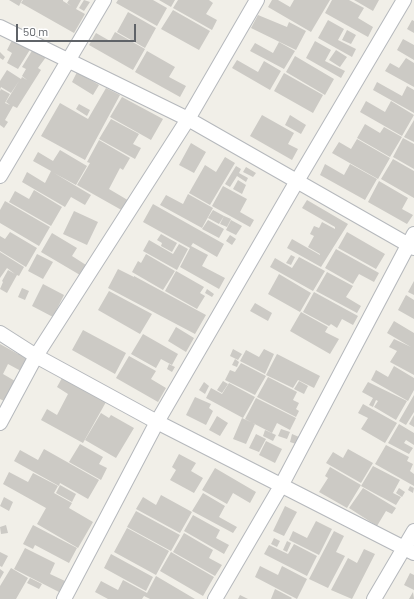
<!DOCTYPE html>
<html>
<head>
<meta charset="utf-8">
<style>
  body { margin:0 }
  #map { position:relative; width:414px; height:599px; overflow:hidden; background:#f1efe8; font-family:Barlow,sans-serif }
  canvas { display:block }
  .scale { position:absolute; left:16px; top:24px; width:120px; height:18px; box-sizing:border-box; border:2px solid #5f6368; border-top:0; padding-left:5px; font-size:12px; line-height:14px; white-space:nowrap; color:#5f6368; -webkit-text-stroke:3px #fff; paint-order:stroke }
</style>
</head>
<body>
<div id="map">
<canvas width="414" height="599"></canvas>
<div class="scale">50 m</div>
</div>
<script>
const context = document.querySelector('canvas').getContext('2d');
context.lineJoin = 'round';
function paint(path, color) { context.fillStyle = color; context.fill(path, 'evenodd'); }
const shape = rows => new Path2D(rows.map(r => 'M' + r).join(''));
function stroke(path, color, width, dash) { context.strokeStyle = color; context.lineWidth = width; context.lineCap = dash ? 'butt' : 'round'; context.setLineDash(dash || []); context.stroke(path); }
paint(shape([
  [9,0,22,0,19,6],
  [23,0,63,0,63,1,71,6,67,3,69,0,81,0,76,9,85,14,74,33,21,3],
  [84,0,90,2,84,11,79,8],
  [118,0,153,0,167,8,157,26,116,3],
  [159,0,175,0,171,7],
  [178,0,209,0,213,3,206,14,217,20,212,30,173,8],
  [272,0,278,0,290,7,294,0,330,0,311,32,268,7],
  [332,0,349,0,364,8,358,18,373,27,368,37,325,13],
  [354,0,379,0,373,11],
  [173,10,210,31,199,50,161,29],
  [128,12,156,28,145,48,117,32],
  [258,15,287,27,289,22,306,31,296,50,251,28],
  [328,20,344,29,338,40,356,49,352,57,318,38],
  [412,20,414,21,414,33,407,29],
  [347,30,356,35,351,44,342,40],
  [115,32,145,49,133,70,89,45,96,33,110,41],
  [403,39,414,45,414,60,397,50],
  [12,40,31,48,18,69,7,63,12,53,7,50],
  [315,41,331,50,325,61,345,71,341,78,306,58],
  [279,42,295,51,284,69,250,51,255,43,273,53],
  [33,49,46,57,38,68,41,70,17,108,13,106,5,120,8,122,4,128,0,125,0,91,1,89,10,94,5,103,10,105,6,102,19,81,11,93,1,87,0,90,0,81,7,70,21,79,22,77,27,80,22,76,26,69,22,67],
  [336,50,347,57,340,67,329,60],
  [147,51,175,67,169,77,186,86,180,97,135,72],
  [0,52,5,57,3,60,0,58],
  [295,56,334,79,325,95,286,72],
  [406,58,414,63,414,87,385,71,390,63,399,68],
  [237,60,258,72,264,61,281,71,270,90,232,68],
  [77,72,99,85,93,95,72,82],
  [284,73,323,95,313,113,274,91],
  [377,82,402,96,407,86,414,90,414,113,373,90],
  [106,88,120,95,85,160,41,136,60,103,88,119],
  [122,97,163,119,151,140,110,117],
  [366,101,385,112,391,101,414,115,402,136,360,112],
  [79,104,90,110,87,116,76,109],
  [262,115,294,133,288,144,298,149,292,160,250,136],
  [290,115,306,125,301,134,285,125],
  [111,119,139,134,133,144,141,148,135,159,99,139],
  [414,120,414,142,404,137],
  [365,124,380,133,384,127,402,137,390,157,357,138],
  [403,138,414,144,414,169,393,157],
  [357,139,390,158,378,179,332,153,339,142,351,149],
  [99,140,130,158,123,170,120,168,109,189,131,202,125,212,77,185,90,163,87,162],
  [191,143,206,152,194,173,179,165],
  [60,150,87,166,76,185,54,173,91,195,85,205,71,197,65,207,22,182,27,172,45,183,51,171,33,161,38,152,53,161],
  [225,157,235,163,210,205,189,193,205,165,216,172],
  [393,159,414,171,414,198,381,179],
  [325,164,344,175,350,164,377,179,365,200,320,175],
  [236,166,241,169,239,173,248,178,246,182,237,176,230,187,225,184],
  [246,167,256,173,253,177,243,172],
  [238,180,246,185,242,194,233,189],
  [379,181,408,198,402,209,413,215,407,224,368,202],
  [223,186,247,199,240,212,254,220,250,227,212,206],
  [34,190,62,207,51,226,9,202,15,191,29,199],
  [188,194,213,208,202,228,160,205,166,195,183,204],
  [307,200,348,224,321,267,287,248,292,239,320,255,320,254,308,247,314,236,310,234,314,226,319,228,322,222,335,229,335,227,302,208],
  [5,201,50,227,39,246,0,223,0,210],
  [153,204,224,244,217,257,193,243,191,246,208,255,202,266,225,278,219,289,180,267,190,248,143,222],
  [213,210,224,216,219,224,208,218],
  [74,211,98,222,87,245,63,234],
  [224,216,231,219,227,227,220,224],
  [208,220,224,229,219,238,202,229],
  [231,220,242,226,236,235,226,230],
  [10,232,37,248,26,267,0,251,0,236,5,239],
  [347,232,385,254,376,269,338,248],
  [52,233,77,248,72,256,86,265,80,275,41,252],
  [161,234,177,243,172,252,161,246,162,243,157,240],
  [230,235,236,239,232,245,226,241],
  [149,240,173,254,179,244,188,249,177,270,143,251],
  [336,249,379,273,374,282,359,274,353,284,325,268],
  [0,252,24,267,19,276,17,275,7,293,0,289,3,282,2,281,8,270,15,274,7,268,0,278],
  [37,254,53,262,43,279,28,271],
  [146,254,175,271,163,290,132,272,138,261,141,263],
  [291,255,295,257,291,265,286,263],
  [299,257,325,271,313,291,270,267,275,258,292,268],
  [118,269,134,277,134,276,206,315,195,334,108,288],
  [176,271,204,287,200,293,205,296,197,309,165,291],
  [327,272,353,286,346,297,361,306,357,313,316,291],
  [279,274,311,293,300,312,268,294],
  [414,281,414,295,408,292],
  [43,284,64,295,53,317,32,306],
  [22,288,29,291,25,300,18,297],
  [207,289,214,294,212,297,205,293],
  [109,291,152,314,140,334,98,310],
  [314,292,358,316,353,325,342,319,337,328,331,324,329,326,303,312],
  [406,295,414,300,414,319,398,310],
  [255,303,272,313,268,321,250,311],
  [301,312,328,327,325,332,339,339,330,354,290,331],
  [394,321,414,333,414,375,390,362,397,351,389,347,394,339,411,347,387,333],
  [176,327,194,338,186,352,168,341],
  [83,330,126,353,115,374,72,350],
  [143,334,178,354,172,365,161,359,156,368,131,354],
  [0,344,18,354,21,349,31,354,21,371,8,364,3,374,15,381,4,401,0,399],
  [233,349,242,354,238,360,230,356],
  [264,349,274,354,265,374,240,361,246,350,259,357],
  [277,354,320,376,314,388,298,380,293,388,266,375],
  [129,356,156,371,151,379,166,388,158,402,116,378],
  [235,359,239,362,237,367,232,365],
  [241,363,266,376,255,395,225,380,230,370,235,372],
  [169,364,175,367,172,372,167,369],
  [394,366,414,378,414,390,408,401,371,380,376,370,388,377],
  [268,377,297,392,293,400,299,403,296,409,299,411,296,417,257,397],
  [62,378,106,402,83,443,41,420,47,409,57,415,68,394,57,387],
  [223,381,228,384,222,393,217,390],
  [299,381,308,386,304,394,294,389],
  [204,382,209,386,205,394,199,390],
  [368,382,407,401,396,420,374,407,378,401,376,400,373,407,369,405,373,398,362,392],
  [229,383,255,397,243,418,206,398,211,388,222,394],
  [414,395,414,412,406,425,399,421],
  [195,397,211,404,209,408,213,411,206,425,186,415],
  [256,398,296,418,290,430,277,423,272,433,245,419],
  [363,404,397,423,385,443,361,429,368,418,358,413],
  [101,413,109,418,111,415,134,428,116,458,85,440],
  [414,415,414,427,409,424],
  [217,416,228,423,220,436,209,430],
  [242,418,255,424,246,444,233,439],
  [399,424,414,433,414,445,406,440,404,443,413,448,409,454,388,443],
  [281,429,290,432,287,439,278,436],
  [265,430,276,435,273,441,263,436],
  [256,434,266,439,259,452,249,448],
  [292,434,299,437,296,444,290,442],
  [266,441,282,449,275,463,259,455],
  [80,444,103,457,99,464,107,468,101,480,69,462],
  [386,445,409,457,407,461,413,464,410,471,414,474,414,486,375,464],
  [44,449,99,480,88,499,60,483,59,486,14,461,20,450,38,460],
  [348,449,373,463,361,483,326,463,333,452,343,458],
  [179,454,196,463,191,471,203,478,194,493,170,480,176,470,172,467],
  [373,466,400,480,393,493,401,497,396,505,361,486],
  [330,467,361,485,347,508,319,492,328,478,325,476],
  [215,468,256,492,250,503,233,493,227,504,202,490],
  [9,472,28,482,33,473,58,486,54,493,72,503,69,508,93,522,78,548,37,524,46,508,3,484],
  [60,485,76,494,72,502,56,493],
  [410,486,414,488,413,493,408,490],
  [363,488,396,508,392,514,386,511,377,526,349,508],
  [399,488,405,492,402,497,396,493],
  [203,493,225,506,219,517,237,527,233,533,192,511],
  [161,495,192,512,180,533,136,509,143,497,156,505],
  [4,497,13,502,9,511,0,506],
  [285,506,297,512,284,536,273,531],
  [136,511,180,535,171,551,127,527],
  [193,515,220,530,216,538,229,545,224,554,184,531],
  [316,521,332,529,319,555,289,540,293,531,307,538],
  [6,525,8,533,1,534,0,527],
  [33,525,77,548,69,563,35,545,33,549,23,544],
  [127,528,169,551,156,575,114,552],
  [334,531,344,536,336,552,345,556,328,588,309,579],
  [184,533,213,550,209,558,222,565,215,576,173,552],
  [274,538,280,541,277,547,271,544],
  [287,541,291,543,287,552,283,550],
  [294,544,317,556,307,576,264,554,269,545,288,554],
  [25,548,55,563,50,574,65,581,59,592,14,569],
  [364,549,375,554,352,599,331,590,348,558,357,563],
  [0,552,8,556,2,567,0,566],
  [171,552,214,577,203,596,160,571],
  [111,554,153,577,146,591,104,568],
  [260,566,278,575,282,566,307,579,297,599,255,577],
  [11,568,28,578,16,599,0,599,0,586],
  [0,569,4,572,0,579],
  [410,573,414,575,414,590,404,585],
  [156,576,195,599,150,599,144,596,142,599,108,599,95,592,101,581,118,590,123,580,147,593],
  [30,578,42,584,39,589,27,583],
  [275,589,292,598,291,599,271,599],
  [413,592,414,599,409,599],
  [240,595,248,599,238,599]
]), '#cccac5');
const street = shape([
  [0,27,188,119,414,248],
  [0,176,104,0],
  [0,333,36,356,157,422,414,553],
  [0,423,36,356,188,119,257,0],
  [64,599,157,422,297,181,404,0],
  [215,599,281,486,414,234],
  [374,599,414,531]
]);
stroke(street, '#b5b8bc', 16);
stroke(street, '#fff', 14);
</script>
</body>
</html>
